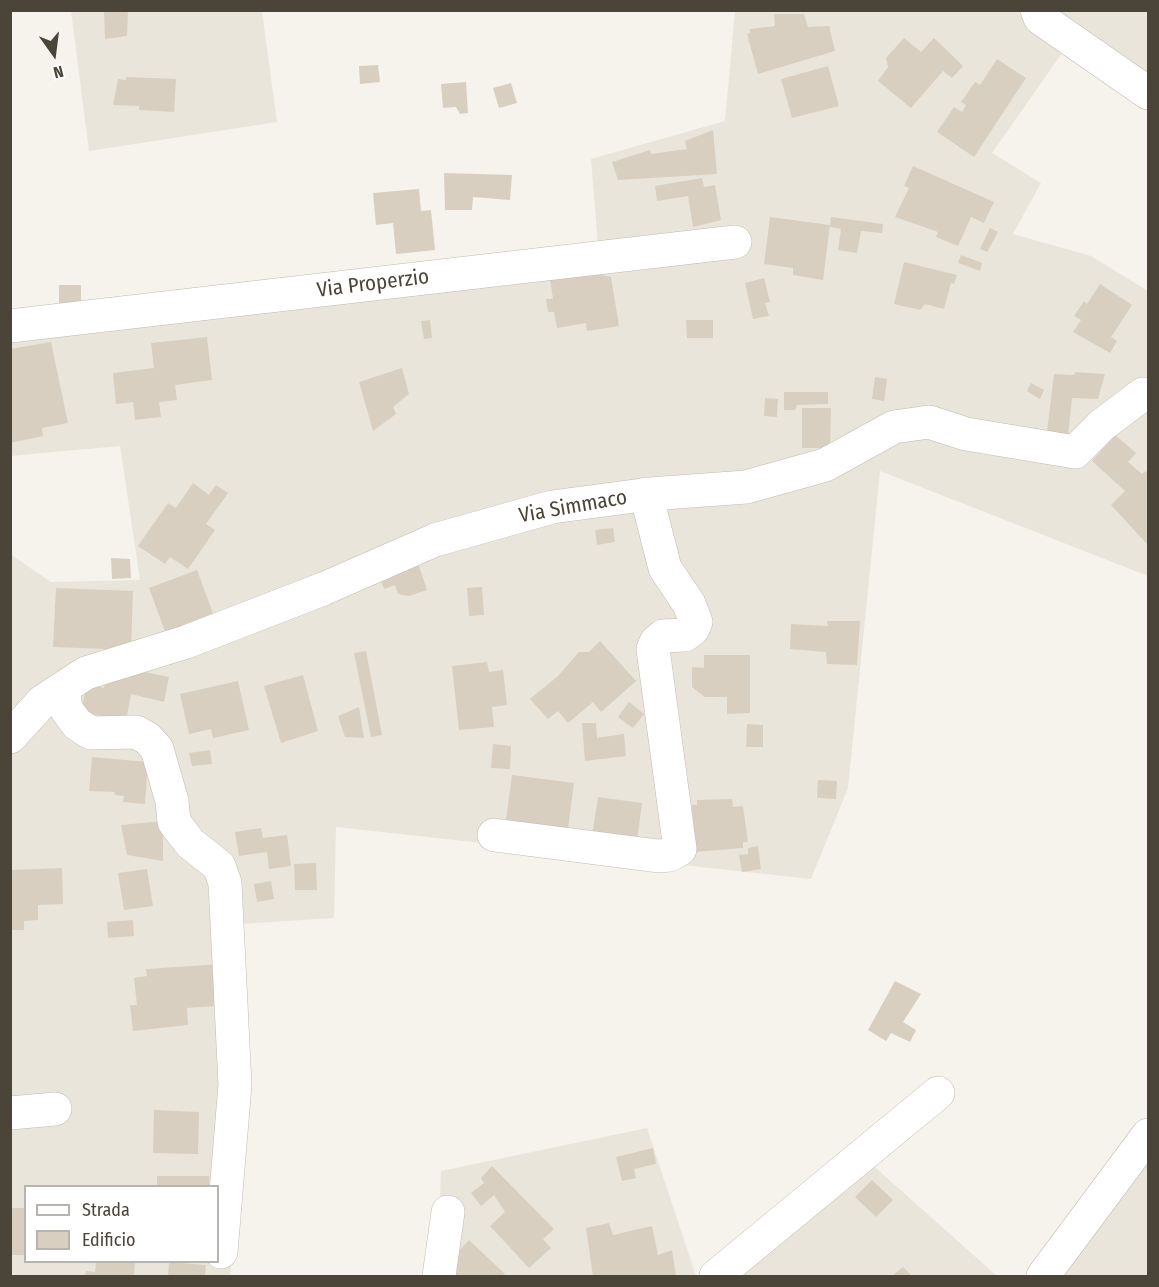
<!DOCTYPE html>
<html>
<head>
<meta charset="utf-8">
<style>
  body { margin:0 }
  #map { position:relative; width:1159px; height:1287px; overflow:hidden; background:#f6f3ec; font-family:"Fira Sans Condensed",sans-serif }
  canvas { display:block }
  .frame { position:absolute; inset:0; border:12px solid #4b4439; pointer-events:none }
  .legend { position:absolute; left:24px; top:1185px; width:195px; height:78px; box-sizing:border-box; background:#fff; border:2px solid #b7b4b0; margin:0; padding:8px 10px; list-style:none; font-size:18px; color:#4b4439 }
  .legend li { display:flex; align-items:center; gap:12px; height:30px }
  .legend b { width:30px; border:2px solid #b7b4b0 }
  .north { position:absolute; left:24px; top:24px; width:60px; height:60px; -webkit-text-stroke:4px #fff; paint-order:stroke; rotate:166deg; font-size:16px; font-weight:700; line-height:24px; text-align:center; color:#4b4439 }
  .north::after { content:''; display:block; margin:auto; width:21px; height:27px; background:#4b4439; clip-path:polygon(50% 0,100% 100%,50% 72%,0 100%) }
</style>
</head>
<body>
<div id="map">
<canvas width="1159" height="1287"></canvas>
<div class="frame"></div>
<ul class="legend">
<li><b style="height:8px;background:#fff"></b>Strada</li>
<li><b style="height:16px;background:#d8cfc1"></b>Edificio</li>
</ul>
<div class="north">N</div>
</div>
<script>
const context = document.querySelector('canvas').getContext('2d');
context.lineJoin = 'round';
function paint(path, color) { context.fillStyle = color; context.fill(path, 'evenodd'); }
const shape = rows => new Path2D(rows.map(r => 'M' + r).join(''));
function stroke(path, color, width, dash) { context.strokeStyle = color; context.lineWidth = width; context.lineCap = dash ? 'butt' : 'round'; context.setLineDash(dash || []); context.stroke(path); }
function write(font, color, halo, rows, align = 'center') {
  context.font = font + ' "Fira Sans Condensed",sans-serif'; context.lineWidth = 6; context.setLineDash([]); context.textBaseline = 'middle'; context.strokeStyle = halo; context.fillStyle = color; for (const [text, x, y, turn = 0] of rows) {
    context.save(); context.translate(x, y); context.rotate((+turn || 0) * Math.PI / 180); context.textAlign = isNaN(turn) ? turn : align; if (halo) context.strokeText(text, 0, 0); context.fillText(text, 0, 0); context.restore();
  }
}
paint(shape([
  [71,11,262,11,277,122,89,151],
  [735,11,1148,11,1148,88,1067,46,992,153,1041,183,1013,234,1091,256,1148,291,1148,576,880,471,848,788,811,879,336,827,334,918,241,924,247,1096,230,1276,11,1276,10,554,51,582,140,580,120,446,11,456,11,310,598,244,591,159,725,121],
  [26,1186,218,1186,218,1262,26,1262],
  [1148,1127,1148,1276,1055,1276],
  [647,1128,696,1276,437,1276,441,1171],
  [859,1153,997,1276,701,1276]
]), '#eae5da');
paint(shape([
  [104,10,128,10,127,36,105,39],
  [774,14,804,14,808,27,829,26,835,51,758,74,747,34,750,33,750,29,775,26],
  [904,38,921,52,934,38,963,66,952,78,943,71,911,108,878,81,888,67,886,58],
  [997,59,1026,78,974,157,937,132,954,107,962,112,966,105,961,102,975,82,980,85],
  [378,65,380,82,360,84,359,66],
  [828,66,839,106,792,118,781,79],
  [126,77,176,79,174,112,139,110,139,106,113,105,118,79,126,80],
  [466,82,468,113,460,114,456,107,443,108,441,84],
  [511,83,517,103,499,108,493,88],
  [713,130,717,174,618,180,612,162,650,150,651,154,687,149,685,141],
  [913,166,994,202,984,223,971,217,958,246,936,237,938,232,895,217,909,188,904,186],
  [444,173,512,175,510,200,473,197,472,210,445,210],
  [702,178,704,187,715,185,721,220,693,227,688,196,657,201,655,186],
  [419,189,421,211,431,210,435,250,396,254,393,223,376,225,373,193],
  [770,217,830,225,823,280,793,275,793,268,764,264],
  [831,217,883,224,882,233,861,231,857,253,838,250,841,229,830,227],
  [990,228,998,232,987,252,980,249],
  [961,255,982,263,980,271,958,263],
  [904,262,957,275,954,284,951,283,944,309,925,304,920,310,894,304],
  [596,274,611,277,619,326,587,331,586,323,557,328,554,312,548,312,546,299,553,299,550,279],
  [764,278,770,302,765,303,769,316,753,319,745,283],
  [1100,284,1132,305,1111,337,1117,341,1110,353,1073,332,1081,320,1074,316,1084,301,1087,304],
  [59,285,81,285,81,309,59,309],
  [430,320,432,338,424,339,421,321],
  [686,320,713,320,713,338,687,338],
  [207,337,212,380,175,385,177,400,159,402,161,417,135,420,133,402,116,404,113,373,154,368,151,343],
  [51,342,68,423,42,428,43,436,10,443,10,349],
  [402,368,409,394,393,407,396,414,373,431,359,382],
  [1075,372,1105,374,1098,399,1072,398,1068,436,1047,432,1054,374,1074,375],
  [875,377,887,379,884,401,872,399],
  [1031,383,1044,390,1040,399,1027,391],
  [784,392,828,392,828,404,797,405,795,410,784,410],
  [765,398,778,399,777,417,764,416],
  [802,408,831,408,830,448,802,448],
  [1115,435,1136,453,1128,462,1142,474,1146,471,1148,474,1148,545,1111,505,1125,491,1092,461],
  [193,483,209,495,216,485,228,493,206,524,215,530,188,569,170,557,165,564,138,546,168,503,176,508],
  [613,528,615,542,597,545,595,530],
  [111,558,130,559,131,578,112,579],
  [417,560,427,590,409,596,398,594,395,585,384,589,379,576],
  [197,570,214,616,166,634,149,588],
  [482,587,484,615,469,616,467,588],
  [56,588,133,591,131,650,53,647],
  [827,621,860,621,857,665,827,664,826,652,790,649,791,624,828,626],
  [600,641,636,681,601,712,593,702,568,723,558,711,548,719,530,699,558,676,579,652,589,652],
  [366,651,382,735,371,737,354,653],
  [704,655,750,655,750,713,727,714,727,697,705,697,692,687,692,667,704,668],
  [487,662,489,672,503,670,507,705,492,707,494,727,459,730,452,666],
  [130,669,169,677,164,702,131,694,126,721,81,712,87,684,104,688,108,671],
  [303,675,318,731,281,743,264,686],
  [238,681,249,730,213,738,211,729,189,734,180,694],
  [629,702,644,714,633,728,618,717],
  [359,707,364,738,345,737,338,716],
  [582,723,596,723,597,738,624,734,626,756,585,761],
  [747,724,763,725,763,747,746,747],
  [493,744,511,746,510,769,491,768],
  [210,750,212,764,192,766,189,753],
  [92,757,148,762,145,804,123,802,124,796,114,795,115,792,89,791],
  [512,775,574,783,568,829,506,820],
  [818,780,837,781,836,799,817,798],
  [598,797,642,803,636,848,591,842],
  [732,799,733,807,743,806,748,842,743,842,743,848,694,852,692,805,697,805,697,800],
  [163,821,163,861,127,855,121,825],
  [261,828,263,838,287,835,291,866,269,869,267,852,239,856,235,832],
  [758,846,761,869,742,872,739,855,748,854,748,848],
  [316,863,317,890,295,890,294,864],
  [62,868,63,904,38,905,38,920,24,921,24,930,10,930,10,870],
  [147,869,153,906,124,910,118,873],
  [271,881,274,899,257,902,254,884],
  [133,920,134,936,108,938,107,922],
  [221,964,216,1006,187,1008,188,1025,133,1031,130,1005,137,1005,134,978,147,976,146,969],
  [895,981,921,994,903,1022,916,1030,910,1042,891,1033,886,1041,868,1030],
  [154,1110,199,1112,198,1154,153,1153],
  [653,1148,656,1164,634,1169,636,1178,622,1181,616,1157],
  [492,1166,554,1229,543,1239,551,1248,529,1268,490,1226,505,1212,494,1195,481,1206,471,1193,484,1183,481,1178],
  [157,1176,209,1176,209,1186,157,1186],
  [872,1180,893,1200,876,1217,855,1197],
  [10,1208,25,1208,25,1255,10,1255],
  [609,1223,613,1235,652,1226,658,1255,672,1250,676,1276,593,1276,586,1228],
  [469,1240,505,1274,503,1276,446,1276,440,1271],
  [96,1262,135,1262,134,1276,85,1276,86,1271,95,1272],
  [169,1262,206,1265,205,1276,168,1276],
  [903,1267,912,1276,892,1276]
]), '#d8cfc1');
const minor = shape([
  [1037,10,1040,18,1148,93],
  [10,326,735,242],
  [63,688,66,709,77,724,91,733,136,732,147,738,157,749,172,801,174,822,190,843,219,866,225,883,235,1085,221,1252],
  [10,737,43,701,86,673,186,642,323,589,435,540,552,507,650,494,746,487,825,465,894,427,929,422,966,434,1075,452,1102,425,1143,394,1148,395],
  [494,835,658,856,670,855,680,849,653,649,656,642,663,636,685,635,693,629,696,622,689,604,665,568,646,494],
  [10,1113,55,1109],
  [439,1276,448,1212],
  [716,1276,938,1093],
  [1043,1276,1148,1135]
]);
stroke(minor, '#c2bbae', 34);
stroke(minor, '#fff', 33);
write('21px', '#4b4439', '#fff', [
  ["Via Properzio",373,284,-7],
  ["Via Simmaco",573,507,-10]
]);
</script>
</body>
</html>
